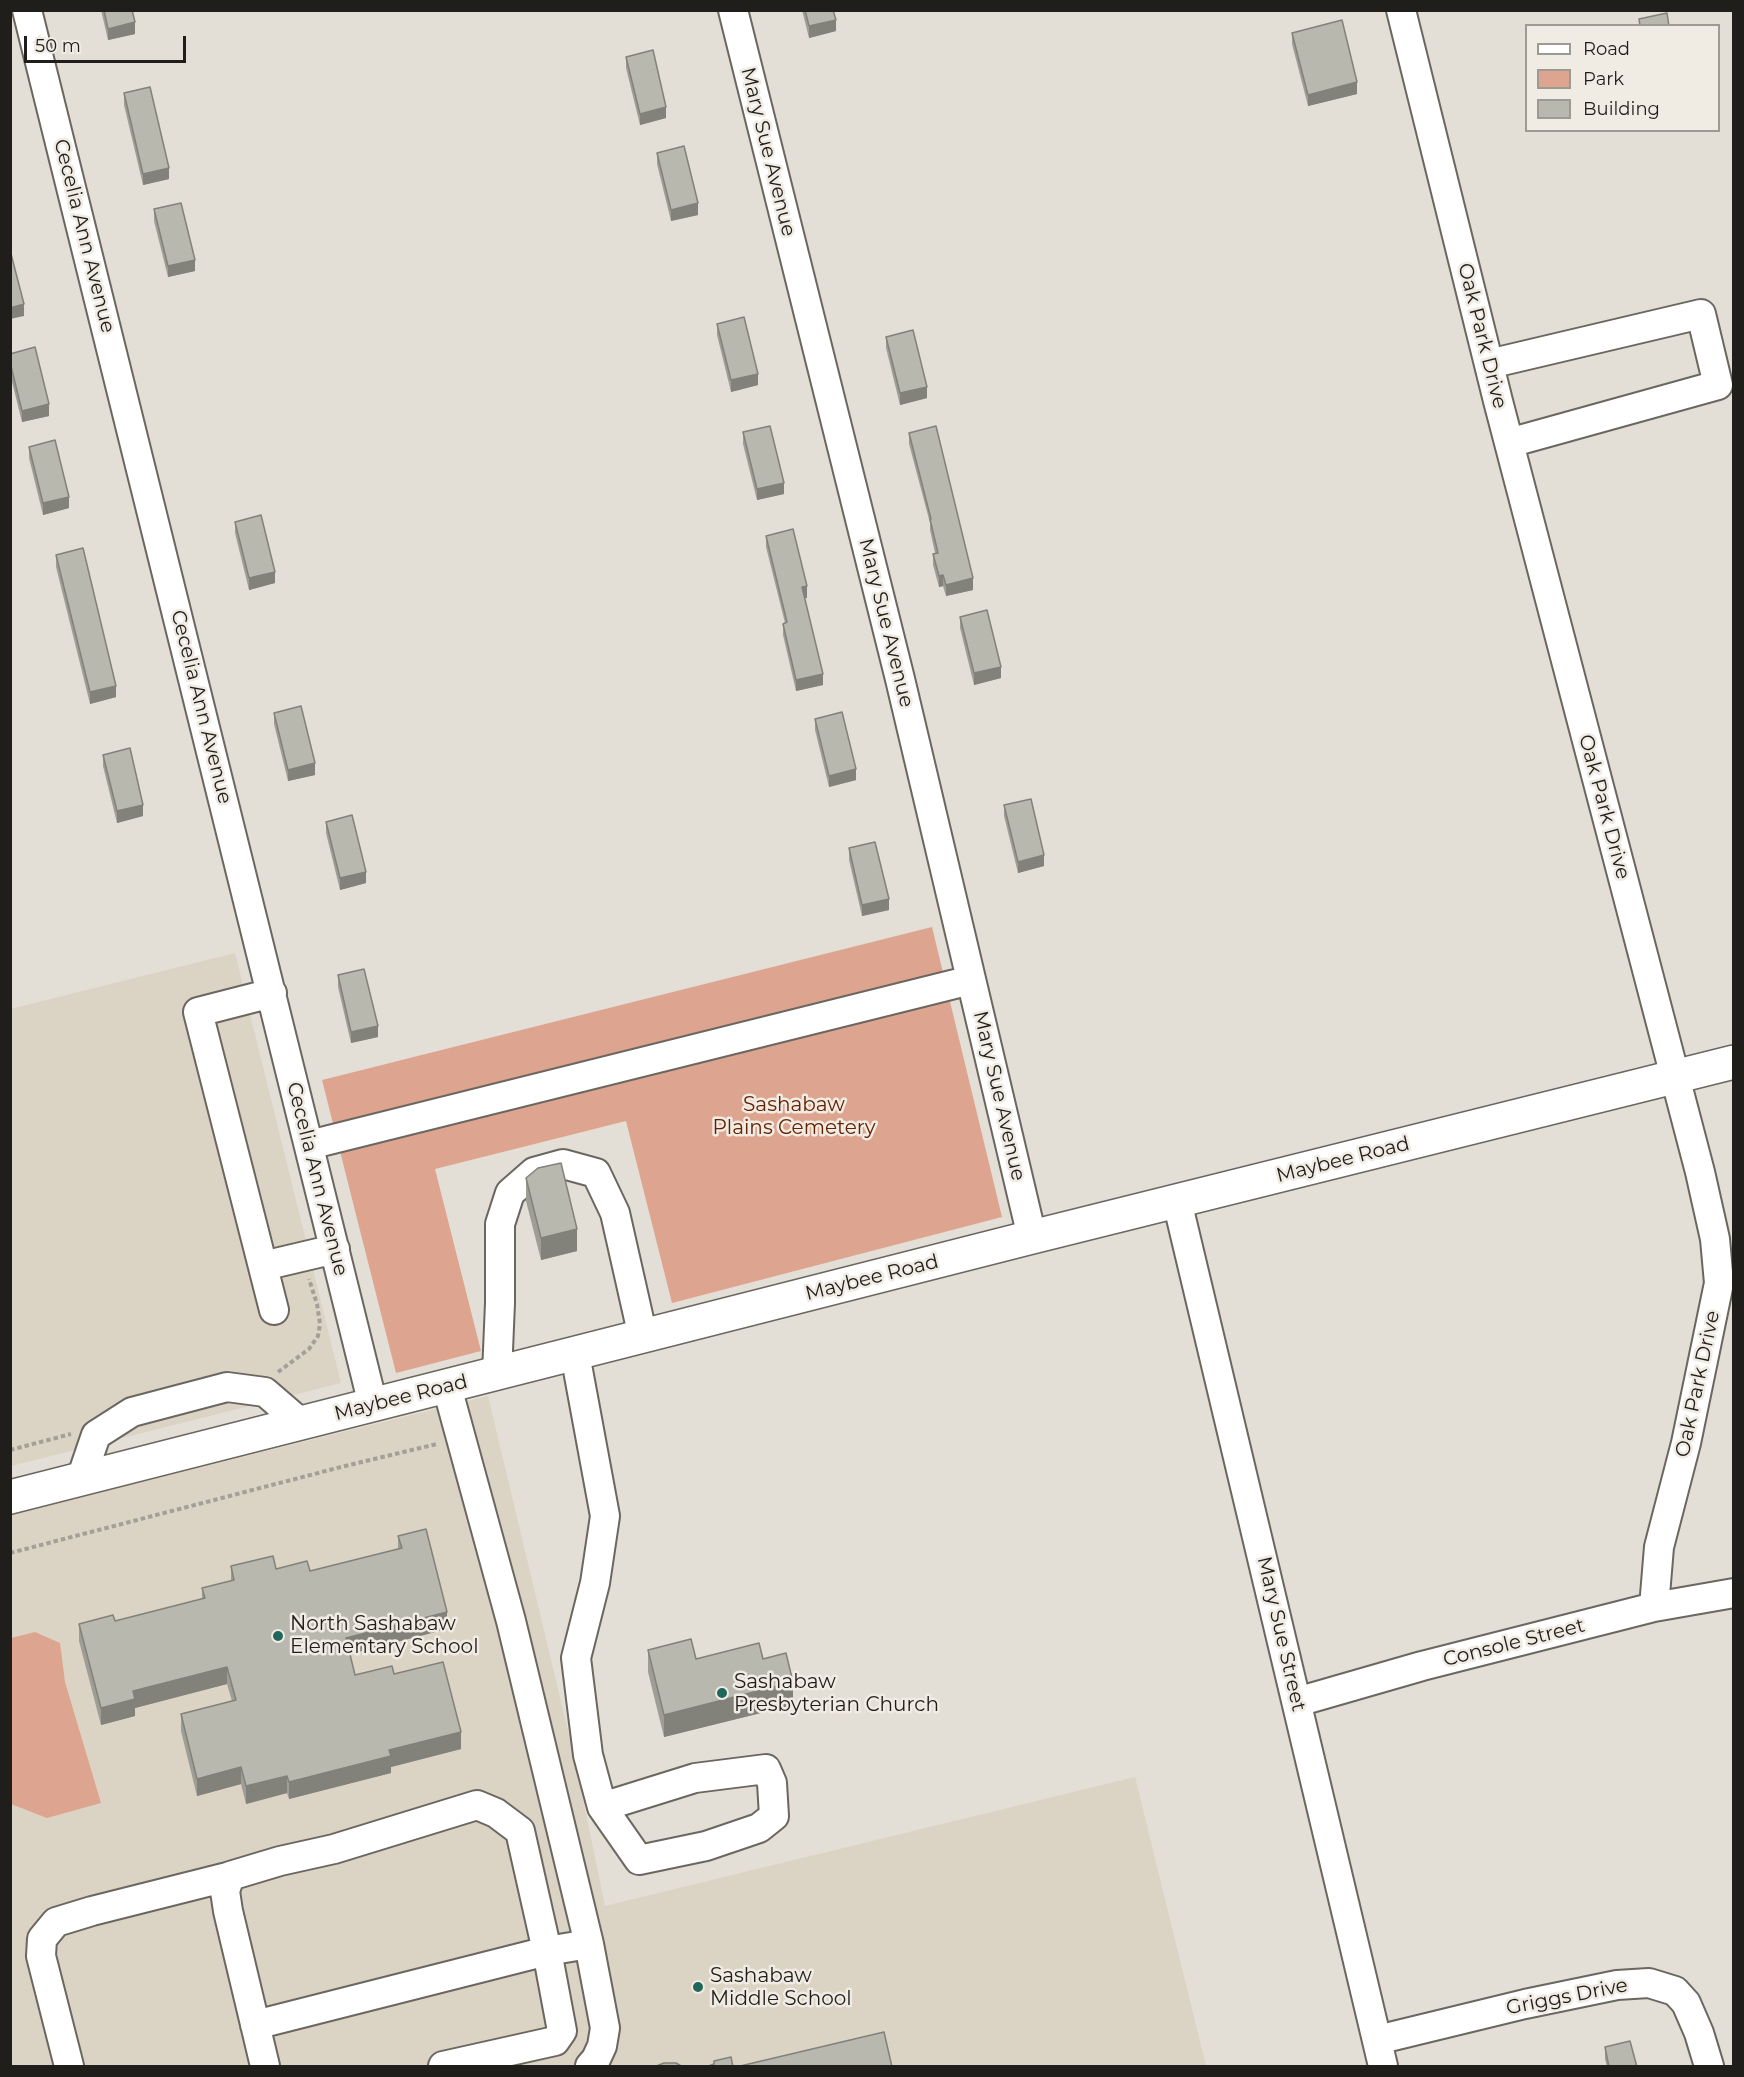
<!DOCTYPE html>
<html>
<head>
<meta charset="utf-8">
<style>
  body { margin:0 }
  #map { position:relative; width:1744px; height:2077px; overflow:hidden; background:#e3ded6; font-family:Montserrat,sans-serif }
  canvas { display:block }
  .frame { position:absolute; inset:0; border:12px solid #201e1b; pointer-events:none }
  .legend { position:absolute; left:1525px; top:24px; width:195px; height:108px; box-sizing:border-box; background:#f0ebe3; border:2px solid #9d9993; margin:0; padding:8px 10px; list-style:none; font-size:18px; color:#201e1b }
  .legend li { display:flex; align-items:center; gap:12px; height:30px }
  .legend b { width:30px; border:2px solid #9d9993 }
  .scale { position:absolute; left:24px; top:36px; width:162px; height:27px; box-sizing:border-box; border:3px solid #201e1b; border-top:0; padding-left:8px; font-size:18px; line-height:21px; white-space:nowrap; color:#201e1b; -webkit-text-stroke:4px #f0ebe3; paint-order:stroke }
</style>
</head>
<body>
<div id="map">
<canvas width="1744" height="2077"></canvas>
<div class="frame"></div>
<ul class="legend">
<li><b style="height:8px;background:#fff"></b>Road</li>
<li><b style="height:16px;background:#dda58f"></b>Park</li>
<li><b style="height:16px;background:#b9b8af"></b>Building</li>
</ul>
<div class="scale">50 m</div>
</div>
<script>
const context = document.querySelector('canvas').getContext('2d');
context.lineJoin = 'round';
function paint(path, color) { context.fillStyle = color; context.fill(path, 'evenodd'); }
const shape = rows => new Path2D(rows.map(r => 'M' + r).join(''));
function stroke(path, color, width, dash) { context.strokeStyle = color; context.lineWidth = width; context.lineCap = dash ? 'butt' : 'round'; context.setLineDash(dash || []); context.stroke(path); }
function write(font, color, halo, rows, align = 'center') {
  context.font = font + ' Montserrat,sans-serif'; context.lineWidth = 5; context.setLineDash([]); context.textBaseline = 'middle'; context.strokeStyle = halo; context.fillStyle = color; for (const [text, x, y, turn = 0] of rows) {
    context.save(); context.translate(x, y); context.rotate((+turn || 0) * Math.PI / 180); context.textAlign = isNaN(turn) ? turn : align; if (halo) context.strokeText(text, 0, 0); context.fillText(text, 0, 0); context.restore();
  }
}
paint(shape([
  [235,953,341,1383,11,1466,10,1009],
  [488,1396,574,1756,605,1906,1135,1777,1206,2066,11,2066,10,1515]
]), '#dbd3c4');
paint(shape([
  [932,927,1002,1217,672,1303,626,1121,435,1169,481,1351,396,1373,322,1080],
  [35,1632,60,1643,65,1682,101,1803,47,1818,11,1804,11,1638]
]), '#dda58f');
const minor = shape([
  [27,10,373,1405],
  [733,10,900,679,1032,1237],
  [1401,10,1498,401,1700,1172,1715,1239,1719,1283,1686,1443,1659,1547,1654,1607],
  [1489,364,1701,314,1718,385,1509,443],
  [272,993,198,1012,274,1310],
  [309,1145,971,980],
  [1177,1201,1383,2066],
  [263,1266,335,1249],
  [575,1354,605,1516,595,1583,576,1658,588,1755,602,1807,639,1860,706,1846,759,1828,774,1816,772,1783,766,1769,695,1778,602,1807],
  [497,1374,500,1303,500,1224,510,1193,534,1172,563,1164,596,1173,615,1213,643,1337],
  [447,1387,511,1621,589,1944,605,2028,602,2046,596,2059,590,2066],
  [81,1479,96,1435,132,1412,227,1387,265,1392,301,1423],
  [1297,1702,1422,1666,1654,1607,1734,1593],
  [255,2025,547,1951,589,1944],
  [1377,2040,1525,2004,1617,1985,1649,1983,1675,1991,1686,2003,1699,2033,1709,2066],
  [69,2066,41,1956,42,1939,56,1922,92,1911,231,1876],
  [265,2066,228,1911,225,1891,230,1876,280,1861,334,1849,477,1805,496,1813,520,1831,547,1951,562,2031,555,2041,443,2066]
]);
const major = shape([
  [10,1497,1032,1237,1734,1062]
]);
stroke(minor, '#6b6760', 32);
stroke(major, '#6b6760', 36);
stroke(shape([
  [278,1372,309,1349,318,1336,320,1324,317,1304,309,1279],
  [10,1450,71,1434],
  [10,1553,345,1466,437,1444]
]), '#a49f99', 4, [4.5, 3]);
stroke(minor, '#fff', 28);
stroke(major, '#fff', 33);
paint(shape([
  [101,10,132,10,135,34,108,40],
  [802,10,833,10,836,31,809,38],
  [1292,33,1357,94,1308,106,1292,44],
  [626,57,666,118,640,125,626,68],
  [124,93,169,179,143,185,124,105],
  [657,153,698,215,671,221,657,164],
  [154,209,195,271,168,277,154,221],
  [717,324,758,385,731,392,717,335],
  [886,337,927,398,900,405,886,348],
  [10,354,49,416,22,422,10,374],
  [743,432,784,494,757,500,743,444],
  [909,433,973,590,946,596,943,586,939,587,933,565,933,554,935,553,930,530,930,523,909,444],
  [29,447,69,508,43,515,29,458],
  [235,522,275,583,249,590,235,533],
  [766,536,807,598,805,598,823,685,796,691,783,635,783,624,785,623,766,547],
  [56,555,116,697,90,704,56,567],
  [960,617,1001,678,974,685,960,628],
  [274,713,315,775,288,781,274,724],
  [815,719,856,780,829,787,815,730],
  [103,755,143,816,117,823,103,766],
  [1004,805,1044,866,1018,873,1004,816],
  [326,822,366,883,340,890,326,833],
  [849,848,889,910,862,916,849,860],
  [338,975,378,1037,351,1043,338,987],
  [526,1178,577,1251,541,1260,526,1201],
  [398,1536,447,1629,350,1654,355,1675,394,1674,461,1749,391,1767,391,1773,289,1799,287,1793,246,1804,241,1784,197,1796,181,1731,181,1714,232,1701,227,1684,135,1708,135,1716,101,1725,79,1641,79,1624,115,1621,202,1599,202,1588,231,1581,231,1566,310,1571,398,1549],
  [648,1650,696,1659,763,1659,793,1705,664,1737,648,1672],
  [1605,2047,1637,2067,1607,2067,1605,2059]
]), '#9f9e96');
paint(shape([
  [836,20,836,31,809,38,809,26],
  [135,22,135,34,108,40,108,29],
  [1357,82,1357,94,1308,106,1308,95],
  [666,107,666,118,640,125,640,114],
  [169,168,169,179,143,185,143,174],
  [698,203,698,215,671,221,671,210],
  [195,260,195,271,168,277,168,266],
  [24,304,24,316,10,319,10,308],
  [758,374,758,385,731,392,731,380],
  [927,387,927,398,900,405,900,393],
  [49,404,49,416,22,422,22,411],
  [784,483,784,494,757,500,757,489],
  [69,497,69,508,43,515,43,503],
  [275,572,275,583,249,590,249,578],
  [943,575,943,586,939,587,939,576],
  [973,578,973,590,946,596,946,585],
  [807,586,807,598,802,599,802,587],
  [1001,667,1001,678,974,685,974,673],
  [823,674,823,685,796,691,796,680],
  [116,686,116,697,90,704,90,692],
  [315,763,315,775,288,781,288,770],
  [856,769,856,780,829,787,829,776],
  [143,805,143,816,117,823,117,811],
  [1044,855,1044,866,1018,873,1018,862],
  [366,872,366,883,340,890,340,878],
  [889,899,889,910,862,916,862,905],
  [378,1026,378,1037,351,1043,351,1032],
  [577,1229,577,1251,541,1260,541,1238],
  [447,1612,447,1629,346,1655,346,1638],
  [227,1667,227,1684,135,1708,135,1716,101,1725,101,1708,133,1691],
  [793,1682,793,1705,664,1737,664,1715],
  [461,1732,461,1749,391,1767,391,1773,289,1799,289,1782,389,1750],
  [241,1767,241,1784,197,1796,197,1779],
  [287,1776,287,1793,246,1804,246,1786]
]), '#82817a');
const building = shape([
  [104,10,132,10,135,22,108,29,104,10],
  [805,10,833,10,836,20,809,26,805,10],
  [1667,13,1669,26,1640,26,1639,19,1667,13],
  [1342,20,1357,82,1308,95,1292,33,1342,20],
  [653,50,666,107,640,114,626,57,653,50],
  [150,87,169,168,143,174,124,93,150,87],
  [684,146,698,203,671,210,657,153,684,146],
  [181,203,195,260,168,266,154,209,181,203],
  [10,250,24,304,10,308,10,250],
  [744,317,758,374,731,380,717,324,744,317],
  [913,330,927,387,900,393,886,337,913,330],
  [35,347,49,404,22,411,10,362,10,354,35,347],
  [770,426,784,483,757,489,743,432,770,426],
  [936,426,973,578,946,585,943,575,939,576,933,554,938,553,930,519,931,519,909,433,936,426],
  [55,440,69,497,43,503,29,447,55,440],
  [261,515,275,572,249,578,235,522,261,515],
  [793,529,807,586,802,587,823,674,796,680,783,624,787,622,766,536,793,529],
  [83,548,116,686,90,692,56,555,83,548],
  [987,610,1001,667,974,673,960,617,987,610],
  [301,706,315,763,288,770,274,713,301,706],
  [842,712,856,769,829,776,815,719,842,712],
  [130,748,143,805,117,811,103,755,130,748],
  [1031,799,1044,855,1018,862,1004,805,1031,799],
  [352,815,366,872,340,878,326,822,352,815],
  [875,842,889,899,862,905,849,848,875,842],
  [364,969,378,1026,351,1032,338,975,364,969],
  [561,1163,577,1229,541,1238,526,1178,538,1168,561,1163],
  [426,1529,447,1612,346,1638,355,1675,392,1666,394,1674,443,1662,461,1732,389,1750,391,1756,289,1782,287,1776,246,1786,241,1767,197,1779,181,1714,236,1700,227,1667,133,1691,135,1699,101,1708,79,1624,113,1615,115,1621,205,1598,202,1588,234,1580,231,1566,273,1556,276,1569,307,1561,310,1571,402,1548,398,1536,426,1529],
  [691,1639,696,1659,759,1643,763,1659,786,1653,793,1682,664,1715,648,1650,691,1639],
  [884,2032,892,2067,736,2067,884,2032],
  [1630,2041,1637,2067,1609,2067,1605,2047,1630,2041],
  [731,2057,733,2067,706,2067,714,2064,714,2061,731,2057],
  [664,2063,676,2063,683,2067,654,2067,664,2063]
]);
paint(building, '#b9b8af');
stroke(building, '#82817a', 1.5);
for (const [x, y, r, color] of [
  [278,1636,6,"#20675b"],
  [722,1693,6,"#20675b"],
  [698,1987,6,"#20675b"]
]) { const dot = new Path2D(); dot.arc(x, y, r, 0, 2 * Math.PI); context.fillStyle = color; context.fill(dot); stroke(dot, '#f0ebe3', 2); }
write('20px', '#201e1b', '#f0ebe3', [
  ["Mary Sue Avenue",768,152,76],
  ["Cecelia Ann Avenue",84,236,76],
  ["Oak Park Drive",1482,336,76],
  ["Mary Sue Avenue",886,623,76],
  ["Cecelia Ann Avenue",201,707,76],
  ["Oak Park Drive",1604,807,75],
  ["Mary Sue Avenue",999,1096,77],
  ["Maybee Road",1343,1160,-14],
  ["Cecelia Ann Avenue",317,1179,76],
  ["Maybee Road",872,1278,-14],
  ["Oak Park Drive",1698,1384,-78],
  ["Maybee Road",401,1398,-14],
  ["Mary Sue Street",1281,1634,77],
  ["Console Street",1514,1643,-14],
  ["Griggs Drive",1567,1997,-11]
]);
write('20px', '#642100', '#f0ebe3', [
  ["Sashabaw",794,1105],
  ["Plains Cemetery",794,1128]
]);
write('20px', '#201e1b', '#f0ebe3', [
  ["North Sashabaw",290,1624],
  ["Elementary School",290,1647],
  ["Sashabaw",734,1682],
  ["Presbyterian Church",734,1705],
  ["Sashabaw",710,1976],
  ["Middle School",710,1999]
], 'left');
</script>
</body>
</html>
